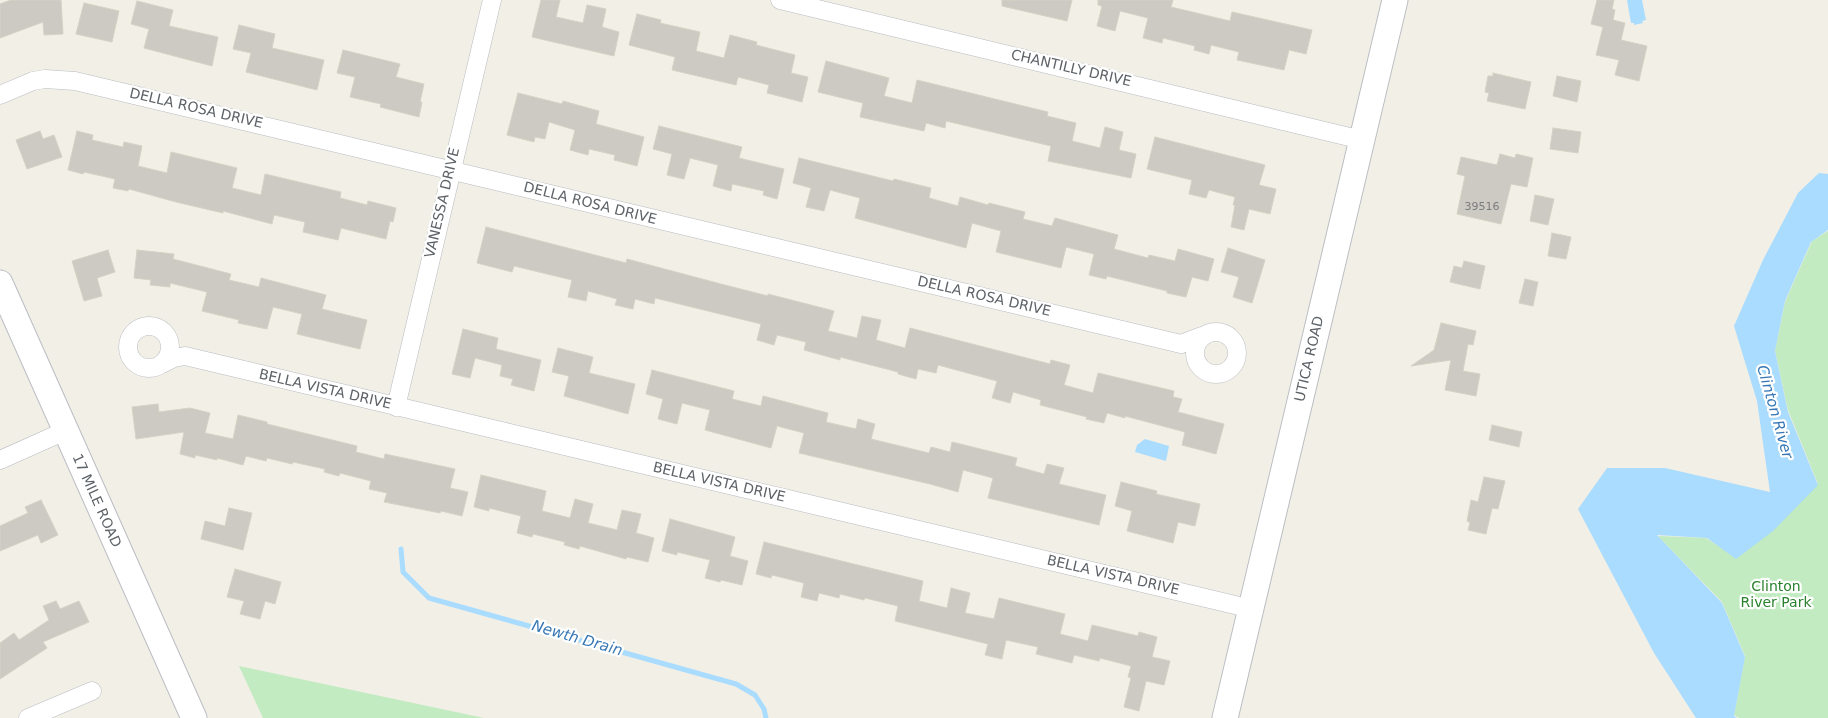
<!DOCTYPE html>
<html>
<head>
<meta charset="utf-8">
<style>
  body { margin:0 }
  canvas { display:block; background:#f1efe6 }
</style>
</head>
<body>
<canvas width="1828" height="718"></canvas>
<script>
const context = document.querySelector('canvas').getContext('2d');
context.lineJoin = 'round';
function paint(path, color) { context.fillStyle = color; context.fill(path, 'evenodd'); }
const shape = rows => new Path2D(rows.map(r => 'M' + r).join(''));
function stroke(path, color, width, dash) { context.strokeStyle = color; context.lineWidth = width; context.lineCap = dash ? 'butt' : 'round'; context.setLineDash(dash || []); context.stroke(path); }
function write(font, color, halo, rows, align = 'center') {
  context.font = font + ' "DejaVu Sans",sans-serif'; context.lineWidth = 4.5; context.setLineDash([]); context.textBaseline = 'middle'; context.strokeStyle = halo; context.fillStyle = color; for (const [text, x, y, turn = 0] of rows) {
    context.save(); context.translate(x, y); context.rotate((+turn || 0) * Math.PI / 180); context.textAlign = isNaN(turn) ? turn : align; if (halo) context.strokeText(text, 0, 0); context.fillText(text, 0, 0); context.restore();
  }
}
paint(shape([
  [1828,231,1828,718,1739,718,1734,715,1745,656,1722,602,1658,536,1706,538,1737,558,1818,484,1788,410,1775,351,1785,302,1812,241],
  [239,666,484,718,263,718]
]), '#c2ebc1');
paint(shape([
  [1627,0,1642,0,1646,20,1642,21,1643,23,1634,25,1634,23,1631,23],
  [1819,173,1828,174,1828,230,1811,242,1785,301,1775,351,1788,412,1818,485,1773,531,1736,559,1707,538,1657,535,1722,603,1745,657,1734,716,1737,718,1696,718,1654,653,1578,509,1607,468,1665,468,1770,492,1757,401,1734,326,1763,260,1798,193],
  [1145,439,1169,446,1166,461,1135,452,1137,445]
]), '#a9dcff');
stroke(shape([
  [401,549,403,572,429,598,736,684,755,695,764,709,766,718]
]), '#a9dcff', 5);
const building = shape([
  [11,0,61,0,63,34,44,35,43,22,0,38,0,4,11,0],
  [541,0,560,0,556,17,583,23,587,5,606,9,602,27,619,32,614,56,532,37,541,0],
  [1002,0,1072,0,1067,21,1002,6,1002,0],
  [1098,0,1173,0,1171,7,1230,21,1232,12,1312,30,1306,54,1289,50,1284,70,1237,60,1239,52,1211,45,1209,54,1194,50,1195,46,1163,38,1162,43,1143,38,1148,18,1120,11,1115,31,1097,26,1102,6,1098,5,1098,0],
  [1597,0,1614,0,1612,9,1615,10,1613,20,1625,23,1621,40,1647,46,1639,81,1615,75,1619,60,1596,55,1603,27,1591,24,1597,0],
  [137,1,173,10,169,26,218,37,212,66,144,48,149,29,131,24,137,1],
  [84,3,119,11,112,42,76,34,84,3],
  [637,14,661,20,660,23,700,32,696,51,724,58,730,35,757,42,756,45,795,55,791,73,808,77,802,102,767,93,769,85,738,77,736,85,672,70,675,57,629,45,637,14],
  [239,25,275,34,272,48,324,60,317,90,246,72,251,53,233,49,239,25],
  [343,50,400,64,396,77,424,84,420,102,422,102,419,117,380,107,381,104,350,97,355,77,337,73,343,50],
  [826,61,889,78,884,96,912,103,917,80,1048,112,1047,116,1076,123,1072,141,1100,148,1105,127,1123,132,1119,150,1136,154,1131,178,1048,161,1051,146,946,121,945,128,926,123,924,131,860,117,863,103,818,92,826,61],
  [1493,73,1531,82,1525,109,1487,101,1489,93,1485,92,1488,76,1493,76,1493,73],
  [1557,76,1581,81,1577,102,1553,96,1557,76],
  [518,93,562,104,563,101,599,111,596,124,644,137,637,166,614,160,615,155,589,149,588,155,570,150,575,130,549,122,545,139,535,137,534,142,507,135,518,93],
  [659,126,742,147,739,158,784,169,777,199,763,195,764,191,732,184,731,191,713,186,718,165,690,158,684,179,667,175,672,154,653,149,659,126],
  [1553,128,1581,132,1578,153,1550,149,1553,128],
  [40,131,43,139,54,135,62,157,27,169,16,140,40,131],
  [77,131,93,135,92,140,123,147,124,142,142,146,138,166,167,173,171,152,237,168,232,188,261,195,265,174,341,192,340,198,367,205,368,201,396,208,393,222,390,221,386,239,341,228,338,240,303,232,305,222,274,215,272,224,223,211,223,213,176,202,129,189,128,191,113,188,115,179,84,172,83,174,68,170,77,131],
  [1155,137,1265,165,1259,185,1276,189,1270,214,1249,209,1244,230,1231,227,1235,205,1233,205,1235,197,1209,190,1206,198,1189,194,1192,180,1147,169,1155,137],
  [1500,154,1515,158,1516,154,1533,158,1527,187,1511,184,1501,224,1457,214,1465,176,1457,174,1461,157,1497,165,1500,154],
  [799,158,893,181,894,179,931,188,929,198,958,206,960,197,988,205,989,203,1025,212,1023,219,1052,226,1055,218,1118,235,1114,249,1148,258,1149,255,1175,261,1178,249,1214,259,1208,281,1192,277,1186,297,1167,293,1167,291,1107,276,1106,279,1089,275,1094,254,1066,247,1061,268,996,252,1001,231,972,223,966,248,855,218,860,198,830,190,824,211,806,207,811,188,793,183,799,158],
  [1535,195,1554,199,1548,225,1530,221,1535,195],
  [486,227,626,263,627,259,721,284,768,296,768,294,834,311,828,331,857,338,862,316,881,320,876,340,905,348,910,328,1050,364,1051,360,1070,365,1064,385,1093,393,1098,373,1174,391,1173,397,1182,399,1178,412,1224,424,1216,454,1182,445,1185,432,1125,416,1125,418,1107,413,1104,423,1086,419,1087,417,1040,405,1041,400,1013,392,1010,403,992,398,997,381,938,365,936,373,918,369,916,379,898,374,898,372,840,357,840,360,804,350,806,342,777,335,774,345,757,340,761,324,655,298,654,304,635,299,633,309,615,305,617,299,588,291,586,301,568,297,572,280,514,266,512,272,477,263,486,227],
  [1552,233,1571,237,1566,259,1548,256,1552,233],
  [1228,248,1265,260,1252,303,1233,297,1239,277,1221,272,1228,248],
  [108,250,115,272,97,278,102,296,84,301,72,261,108,250],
  [137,250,174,254,173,259,231,274,229,280,259,287,261,278,326,295,322,309,367,320,360,349,297,334,302,314,273,307,267,329,238,323,239,320,202,311,207,292,170,283,170,287,150,285,151,280,134,278,137,250],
  [1464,261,1485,266,1480,289,1450,282,1454,266,1462,268,1464,261],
  [1525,279,1538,282,1533,306,1519,303,1525,279],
  [1441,323,1476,331,1473,345,1468,344,1463,371,1480,374,1476,396,1445,390,1451,360,1411,366,1434,350,1441,323],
  [463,329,498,338,496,349,541,360,534,391,511,385,513,379,500,376,502,365,475,358,470,378,452,374,463,329],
  [558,348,593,357,589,373,635,384,628,414,564,396,569,376,552,372,558,348],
  [652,370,734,391,732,399,761,406,763,396,828,413,826,422,856,429,858,419,875,424,871,439,929,453,931,447,950,452,952,442,1017,458,1015,466,1044,474,1047,464,1064,468,1059,484,1106,495,1099,525,988,498,993,478,963,470,958,492,930,484,799,453,804,433,777,426,771,448,705,430,710,410,682,403,677,424,658,419,663,399,646,394,652,370],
  [158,404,159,412,190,408,210,413,205,433,233,439,238,415,267,422,267,424,357,446,356,452,384,459,385,454,455,469,450,488,468,492,462,516,441,511,440,513,384,502,387,493,369,489,371,481,340,473,339,476,324,472,325,469,293,462,292,464,267,458,266,461,246,456,243,465,217,458,217,460,195,455,195,458,180,454,184,432,136,439,132,407,158,404],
  [1492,425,1522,432,1519,447,1489,440,1492,425],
  [481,475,546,491,542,511,570,518,575,499,593,504,588,523,617,530,622,510,641,514,636,533,654,538,648,562,627,557,626,559,580,546,579,549,564,545,565,542,533,534,532,537,517,533,521,516,489,508,489,511,474,507,481,475],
  [1484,477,1505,481,1498,509,1492,508,1486,534,1468,530,1470,523,1467,521,1471,500,1478,502,1484,477],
  [1121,482,1157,491,1156,494,1200,504,1195,526,1178,522,1173,543,1127,531,1132,511,1115,506,1121,482],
  [41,500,58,535,41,543,38,535,0,551,0,526,28,513,25,507,41,500],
  [229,508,252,513,243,550,201,539,205,521,225,526,229,508],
  [670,519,735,537,730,556,748,561,742,585,721,580,720,582,705,578,710,560,677,552,677,555,662,551,670,519],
  [764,542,923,581,919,601,947,608,951,588,970,593,965,613,994,619,999,598,1065,614,1060,634,1088,641,1092,625,1138,636,1139,632,1157,637,1152,657,1170,661,1164,685,1146,681,1139,711,1124,707,1131,678,1128,677,1131,666,1100,658,1099,661,1074,655,1072,663,1036,654,1038,647,1006,640,1002,659,985,655,988,644,895,621,898,606,865,598,864,600,840,594,839,598,819,593,817,601,801,597,804,583,772,575,771,578,756,574,764,542],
  [235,569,281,582,275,604,265,601,260,619,240,614,244,601,227,597,235,569],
  [56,601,60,609,79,601,89,622,43,642,47,648,0,679,0,643,14,633,19,640,49,620,43,606,56,601]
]);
paint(building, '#cdcac3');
stroke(building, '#d7d1c4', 1);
const street = shape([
  [780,0,1362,140],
  [0,95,33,81,45,79,75,81,1181,344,1202,336],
  '128 347a21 21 0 1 1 42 0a21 21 0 1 1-42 0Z',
  '1195 353a21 21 0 1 1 42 0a21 21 0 1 1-42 0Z',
  [162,364,174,358,185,356,1252,609],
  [396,407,492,0],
  [0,460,65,431],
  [28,718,92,691]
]);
const secondary = shape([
  [0,283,194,718],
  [1225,718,1395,0]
]);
stroke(street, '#b9bcc1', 19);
stroke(secondary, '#babdc3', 27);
stroke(street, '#fff', 18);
stroke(secondary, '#fff', 25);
write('11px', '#7a7d7f', null, [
  ["39516",1482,207]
]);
write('14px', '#5e6368', '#fff', [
  ["CHANTILLY DRIVE",1071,69,13],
  ["DELLA ROSA DRIVE",196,109,13],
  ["VANESSA DRIVE",443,203,-77],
  ["DELLA ROSA DRIVE",590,204,14],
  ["DELLA ROSA DRIVE",984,297,13],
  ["UTICA ROAD",1310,359,-77],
  ["BELLA VISTA DRIVE",325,390,13],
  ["BELLA VISTA DRIVE",719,483,13],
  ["17 MILE ROAD",96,501,66],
  ["BELLA VISTA DRIVE",1113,576,13]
]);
write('14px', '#2a822d', '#fff', [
  ["Clinton",1776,587],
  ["River Park",1776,603]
]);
write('italic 15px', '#3677b4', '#fff', [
  ["Clinton River",1774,412,74],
  ["Newth Drain",577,639,16]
]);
</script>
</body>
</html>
